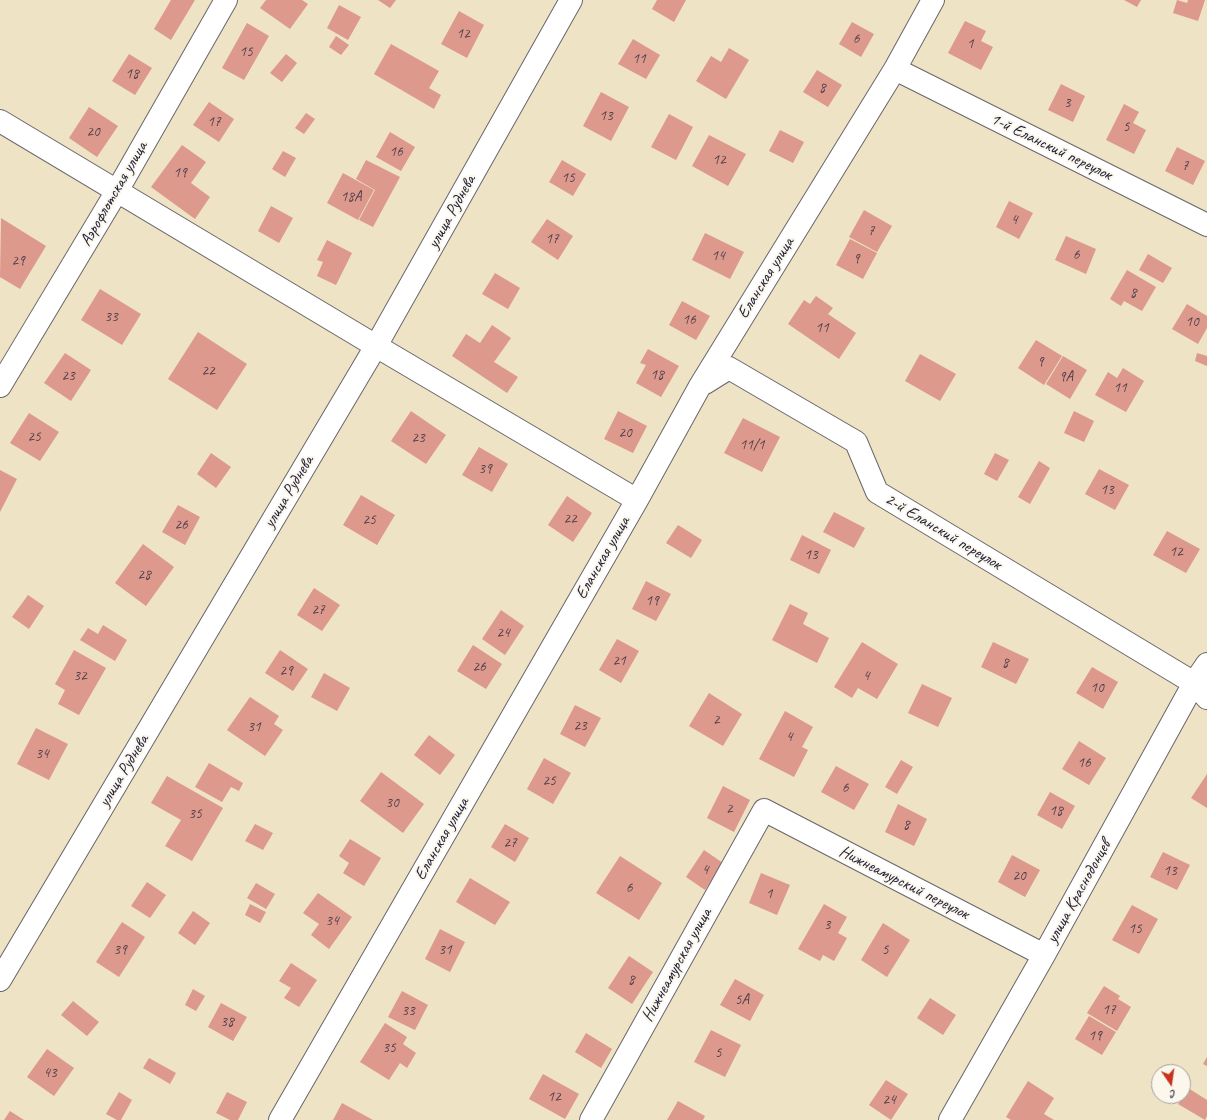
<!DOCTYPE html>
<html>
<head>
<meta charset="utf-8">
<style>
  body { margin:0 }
  #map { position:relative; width:1207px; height:1120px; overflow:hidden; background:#eee3c4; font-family:Caveat,sans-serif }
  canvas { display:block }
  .north { position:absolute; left:1151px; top:1064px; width:40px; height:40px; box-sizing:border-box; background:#fbf7ec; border:1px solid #a4a2a5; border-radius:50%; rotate:167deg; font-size:11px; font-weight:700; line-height:16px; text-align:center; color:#22223b }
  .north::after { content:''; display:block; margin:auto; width:14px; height:18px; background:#c8321e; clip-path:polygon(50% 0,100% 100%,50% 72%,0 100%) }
</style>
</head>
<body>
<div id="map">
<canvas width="1207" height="1120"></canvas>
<div class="north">С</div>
</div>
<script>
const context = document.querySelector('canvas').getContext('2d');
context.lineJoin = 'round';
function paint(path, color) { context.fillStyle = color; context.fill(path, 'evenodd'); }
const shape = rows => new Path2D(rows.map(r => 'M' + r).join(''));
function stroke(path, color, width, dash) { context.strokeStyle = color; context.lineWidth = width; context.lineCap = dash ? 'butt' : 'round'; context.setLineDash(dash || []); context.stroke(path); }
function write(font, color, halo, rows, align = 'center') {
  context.font = font + ' Caveat,sans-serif'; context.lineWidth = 4; context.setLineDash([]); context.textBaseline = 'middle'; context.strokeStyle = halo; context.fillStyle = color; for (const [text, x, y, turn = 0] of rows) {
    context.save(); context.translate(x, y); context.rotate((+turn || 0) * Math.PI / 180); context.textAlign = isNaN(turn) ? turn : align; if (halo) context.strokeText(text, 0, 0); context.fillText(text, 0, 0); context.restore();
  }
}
paint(shape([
  [171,0,195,0,171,40,154,29],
  [266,0,302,0,308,4,290,29,260,8],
  [378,0,396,0,390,8],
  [657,0,686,0,674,22,652,9],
  [1124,0,1141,0,1137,7],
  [1177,0,1187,3,1188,0,1205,0,1198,21,1173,13],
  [339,5,361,17,348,40,327,28],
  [459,11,484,25,467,58,441,44],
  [965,21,986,31,981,41,993,47,981,70,948,53],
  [852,22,874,34,861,57,839,44],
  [247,23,269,36,244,80,222,68],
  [336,36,349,45,341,55,329,47],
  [633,39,660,55,646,79,618,64],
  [391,44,439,71,429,88,441,95,434,109,374,74],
  [729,48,749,60,726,99,696,81,711,56,721,62],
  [129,54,152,68,135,95,112,81],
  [286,54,297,63,282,82,270,73],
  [817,70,842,85,828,107,803,92],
  [1061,84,1085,96,1073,122,1048,110],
  [601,92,629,107,611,141,583,126],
  [209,102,234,119,219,142,193,125],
  [1124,104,1139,112,1133,123,1146,130,1134,154,1106,140],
  [89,107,118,126,97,157,69,138],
  [306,113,315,119,304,134,295,128],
  [669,114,693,127,676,160,651,147],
  [780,130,804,142,793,163,769,151],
  [390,132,415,147,401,171,376,157],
  [709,135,746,154,728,186,692,166],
  [182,145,206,162,191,183,210,197,195,219,151,187],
  [1177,147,1205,161,1193,185,1165,171],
  [283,151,296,158,285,177,272,169],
  [366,160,400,177,373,227,359,220,375,190,356,179],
  [562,160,586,174,573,196,549,182],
  [343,173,374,190,358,220,327,203],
  [1009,201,1033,213,1019,239,996,227],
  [271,206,293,218,279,243,258,231],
  [864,210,892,226,877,252,849,237],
  [1,218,46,246,20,289,0,277],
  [547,219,573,236,558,260,531,242],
  [705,233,744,252,730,279,692,260],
  [1066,236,1096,249,1086,274,1055,260],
  [850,239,877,253,863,279,836,265],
  [327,240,352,253,336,285,317,276,323,262,317,260],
  [1148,254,1172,268,1163,283,1139,270],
  [1127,270,1156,287,1142,311,1124,301,1121,306,1110,299],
  [495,273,520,288,508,309,482,294],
  [100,289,141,314,122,345,81,320],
  [816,296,833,308,828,314,856,333,839,359,788,324,804,300,810,304],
  [682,301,710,316,696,340,669,325],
  [1187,304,1207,316,1207,328,1198,344,1172,329],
  [492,325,511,338,494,362,518,377,507,393,452,356,466,334,480,343],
  [198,332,247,364,217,410,168,379],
  [1036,340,1062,356,1044,385,1018,368],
  [648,349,679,366,661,397,636,383,646,365,640,363],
  [65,353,91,370,71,401,44,383],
  [1197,353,1207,356,1207,366,1195,361],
  [920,354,956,374,940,401,905,381],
  [1063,356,1087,370,1070,399,1046,384],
  [1123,368,1144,381,1126,412,1095,395,1108,372,1117,378],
  [411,411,446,435,426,464,391,441],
  [618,411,647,426,633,453,604,439],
  [1074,411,1094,421,1084,442,1064,433],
  [29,413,59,432,40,461,10,443],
  [743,418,780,437,762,472,724,453],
  [479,447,508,464,492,492,462,475],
  [211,453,231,467,216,488,197,474],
  [995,453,1009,460,997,481,984,474],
  [1039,461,1050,468,1030,504,1018,497],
  [1099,469,1129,485,1115,510,1085,494],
  [0,470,17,479,0,512],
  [361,495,395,515,377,545,343,525],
  [567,496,592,513,573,542,548,525],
  [178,505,200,517,185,545,162,532],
  [834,512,865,528,854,548,823,532],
  [678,525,702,540,691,558,666,543],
  [1167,531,1200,549,1186,573,1153,555],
  [802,535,831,550,819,574,790,560],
  [143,544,174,567,146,606,115,583],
  [646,581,671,594,656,621,632,609],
  [314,588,340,605,322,631,297,615],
  [28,595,44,606,29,629,12,617],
  [790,604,808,613,803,624,829,638,817,663,772,640],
  [501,610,524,626,505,655,482,639],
  [103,625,127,640,115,661,80,640,88,628,98,634],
  [617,639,639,651,621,683,599,670],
  [862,642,898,664,877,699,858,688,852,698,834,687],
  [993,642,1029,659,1016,684,981,667],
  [473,645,502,664,486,689,457,671],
  [74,650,106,668,79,715,58,704,65,690,55,684],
  [280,650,308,669,293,691,265,673],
  [1092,667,1118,682,1103,709,1076,693],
  [324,673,350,688,337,711,311,697],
  [922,684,952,698,938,727,908,713],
  [709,693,742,714,723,746,689,726],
  [250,697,279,716,274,724,283,730,265,756,227,730],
  [575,705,601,718,585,747,560,734],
  [785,711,813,727,802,747,808,750,794,777,759,759],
  [36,728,68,744,49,780,17,764],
  [429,735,455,755,440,775,414,755],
  [1079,741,1106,758,1089,785,1062,769],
  [544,758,571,773,553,804,527,789],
  [901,760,913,767,897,794,885,787],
  [209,763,243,783,239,791,231,787,222,802,195,787],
  [836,766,869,784,854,810,821,792],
  [381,772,424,804,403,833,360,801],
  [1207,774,1207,808,1191,798],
  [167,776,223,808,192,861,165,846,181,820,151,803],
  [723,786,750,800,734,832,707,818],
  [1050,792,1075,806,1062,829,1037,815],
  [898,804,927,819,914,846,885,832],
  [255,824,273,833,263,850,245,841],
  [505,824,529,838,515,862,491,847],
  [350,839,381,858,364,886,343,873,349,863,339,856],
  [704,850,723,863,705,890,686,877],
  [1163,852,1190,865,1177,890,1150,877],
  [1012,855,1040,870,1025,897,998,882],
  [620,856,662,883,639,920,596,893],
  [761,873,790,885,777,915,749,903],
  [470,878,510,902,495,925,456,902],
  [147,882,166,895,150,918,131,906],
  [256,883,275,894,266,909,247,898],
  [318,893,352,917,329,949,311,935,319,924,303,913],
  [250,904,266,912,260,923,245,915],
  [824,904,847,917,838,933,847,938,834,961,823,955,820,961,798,949],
  [1132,905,1158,919,1139,954,1112,940],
  [193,911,210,923,195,945,178,933],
  [122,922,145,937,119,977,96,962],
  [883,923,910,940,887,977,861,960],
  [440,929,465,942,450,972,425,959],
  [629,956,653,972,632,1004,608,988],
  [291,963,317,980,299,1007,284,998,291,988,279,981],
  [735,979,764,995,750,1021,720,1005],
  [1104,986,1120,996,1118,999,1131,1007,1117,1031,1087,1013],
  [193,989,205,996,196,1011,185,1005],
  [402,991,428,1005,415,1030,388,1017],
  [930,998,956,1015,943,1035,917,1018],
  [73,1001,99,1022,87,1036,61,1015],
  [221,1003,247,1017,233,1041,208,1027],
  [1089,1016,1116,1032,1102,1055,1075,1039],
  [385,1023,407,1037,403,1044,416,1053,407,1068,400,1063,389,1080,360,1062],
  [711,1030,741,1045,725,1077,694,1062],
  [586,1033,612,1049,601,1068,575,1052],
  [47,1049,74,1068,54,1096,27,1077],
  [1207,1057,1207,1066,1203,1064],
  [149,1058,176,1073,170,1084,143,1068],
  [543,1074,579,1094,565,1119,529,1099],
  [886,1080,908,1094,891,1120,869,1105],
  [1028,1081,1054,1098,1044,1114,1054,1120,1011,1120,1006,1117],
  [1188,1088,1207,1100,1207,1116,1205,1120,1178,1104],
  [119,1092,132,1100,121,1120,117,1120,106,1114],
  [227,1092,247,1102,238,1120,230,1120,216,1113],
  [678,1101,705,1116,703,1120,667,1120],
  [342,1103,373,1120,333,1120],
  [10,1111,24,1120,4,1120]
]), '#dd998b');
const street = shape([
  [895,69,1207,225],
  [0,121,376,346,637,500],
  [705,383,729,368,856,442,877,492,1194,683,1207,698],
  [0,386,117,191,226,0],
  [0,980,376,346,571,0],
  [280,1120,637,500,700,386,895,69,933,0],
  [591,1120,764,810,1044,955],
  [950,1120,1044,955,1194,683,1207,664]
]);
stroke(street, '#69666b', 24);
stroke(street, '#fff', 22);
write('15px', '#51404f', null, [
  ["12",463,34],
  ["6",856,39],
  ["1",970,44],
  ["15",246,52],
  ["11",639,59],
  ["18",132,74],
  ["8",822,88],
  ["3",1067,103],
  ["13",606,116],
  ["17",214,122],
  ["5",1126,127],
  ["20",93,132],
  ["16",396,152],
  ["12",719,160],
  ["7",1185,166],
  ["19",180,173],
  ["15",568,178],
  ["18А",351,197],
  ["4",1014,220],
  ["7",871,231],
  ["17",552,239],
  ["6",1076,255],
  ["14",718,256],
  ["9",856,259],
  ["29",18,261],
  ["8",1133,293],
  ["33",111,317],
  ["16",689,320],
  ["10",1192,322],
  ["11",822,328],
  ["9",1040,362],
  ["22",208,371],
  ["18",657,375],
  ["23",68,376],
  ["9А",1066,377],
  ["11",1120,388],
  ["20",625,433],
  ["25",34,437],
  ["23",418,438],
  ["11/1",752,445],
  ["39",485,469],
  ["13",1107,490],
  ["22",570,519],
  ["25",369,520],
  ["26",181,525],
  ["12",1176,552],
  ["13",811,555],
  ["28",144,575],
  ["19",652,601],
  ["27",318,610],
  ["24",503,633],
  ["21",619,661],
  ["8",1005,663],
  ["26",479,667],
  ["29",286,671],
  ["32",80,676],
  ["4",866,676],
  ["10",1097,688],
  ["2",716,720],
  ["23",580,726],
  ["31",254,727],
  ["4",789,737],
  ["34",42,754],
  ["16",1084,763],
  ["25",549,781],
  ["6",845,788],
  ["30",392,803],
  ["2",729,809],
  ["18",1056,811],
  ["35",195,814],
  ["8",906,825],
  ["27",510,843],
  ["4",705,870],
  ["13",1170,871],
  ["20",1019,876],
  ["6",629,888],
  ["1",769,894],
  ["34",332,921],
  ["3",827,925],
  ["15",1135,929],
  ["39",120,950],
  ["31",445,950],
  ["5",885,950],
  ["8",631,980],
  ["5А",742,1000],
  ["17",1109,1010],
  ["33",408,1011],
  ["38",227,1022],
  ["19",1095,1036],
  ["35",389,1048],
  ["5",718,1053],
  ["43",50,1073],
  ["12",554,1097],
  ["24",889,1100]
]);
write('17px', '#22223b', '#fbf7ec', [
  ["1-й Еланский переулок",1051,147,26],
  ["Аэрофлотская улица",114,194,-60],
  ["улица Руднева",452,212,-61],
  ["Еланская улица",766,278,-58],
  ["улица Руднева",289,492,-59],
  ["2-й Еланский переулок",943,532,31],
  ["Еланская улица",603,558,-60],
  ["улица Руднева",124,771,-59],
  ["Еланская улица",442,839,-60],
  ["Нижнеамурский переулок",904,883,27],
  ["улица Краснодонцев",1079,892,-61],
  ["Нижнеамурская улица",677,965,-61]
]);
</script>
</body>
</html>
